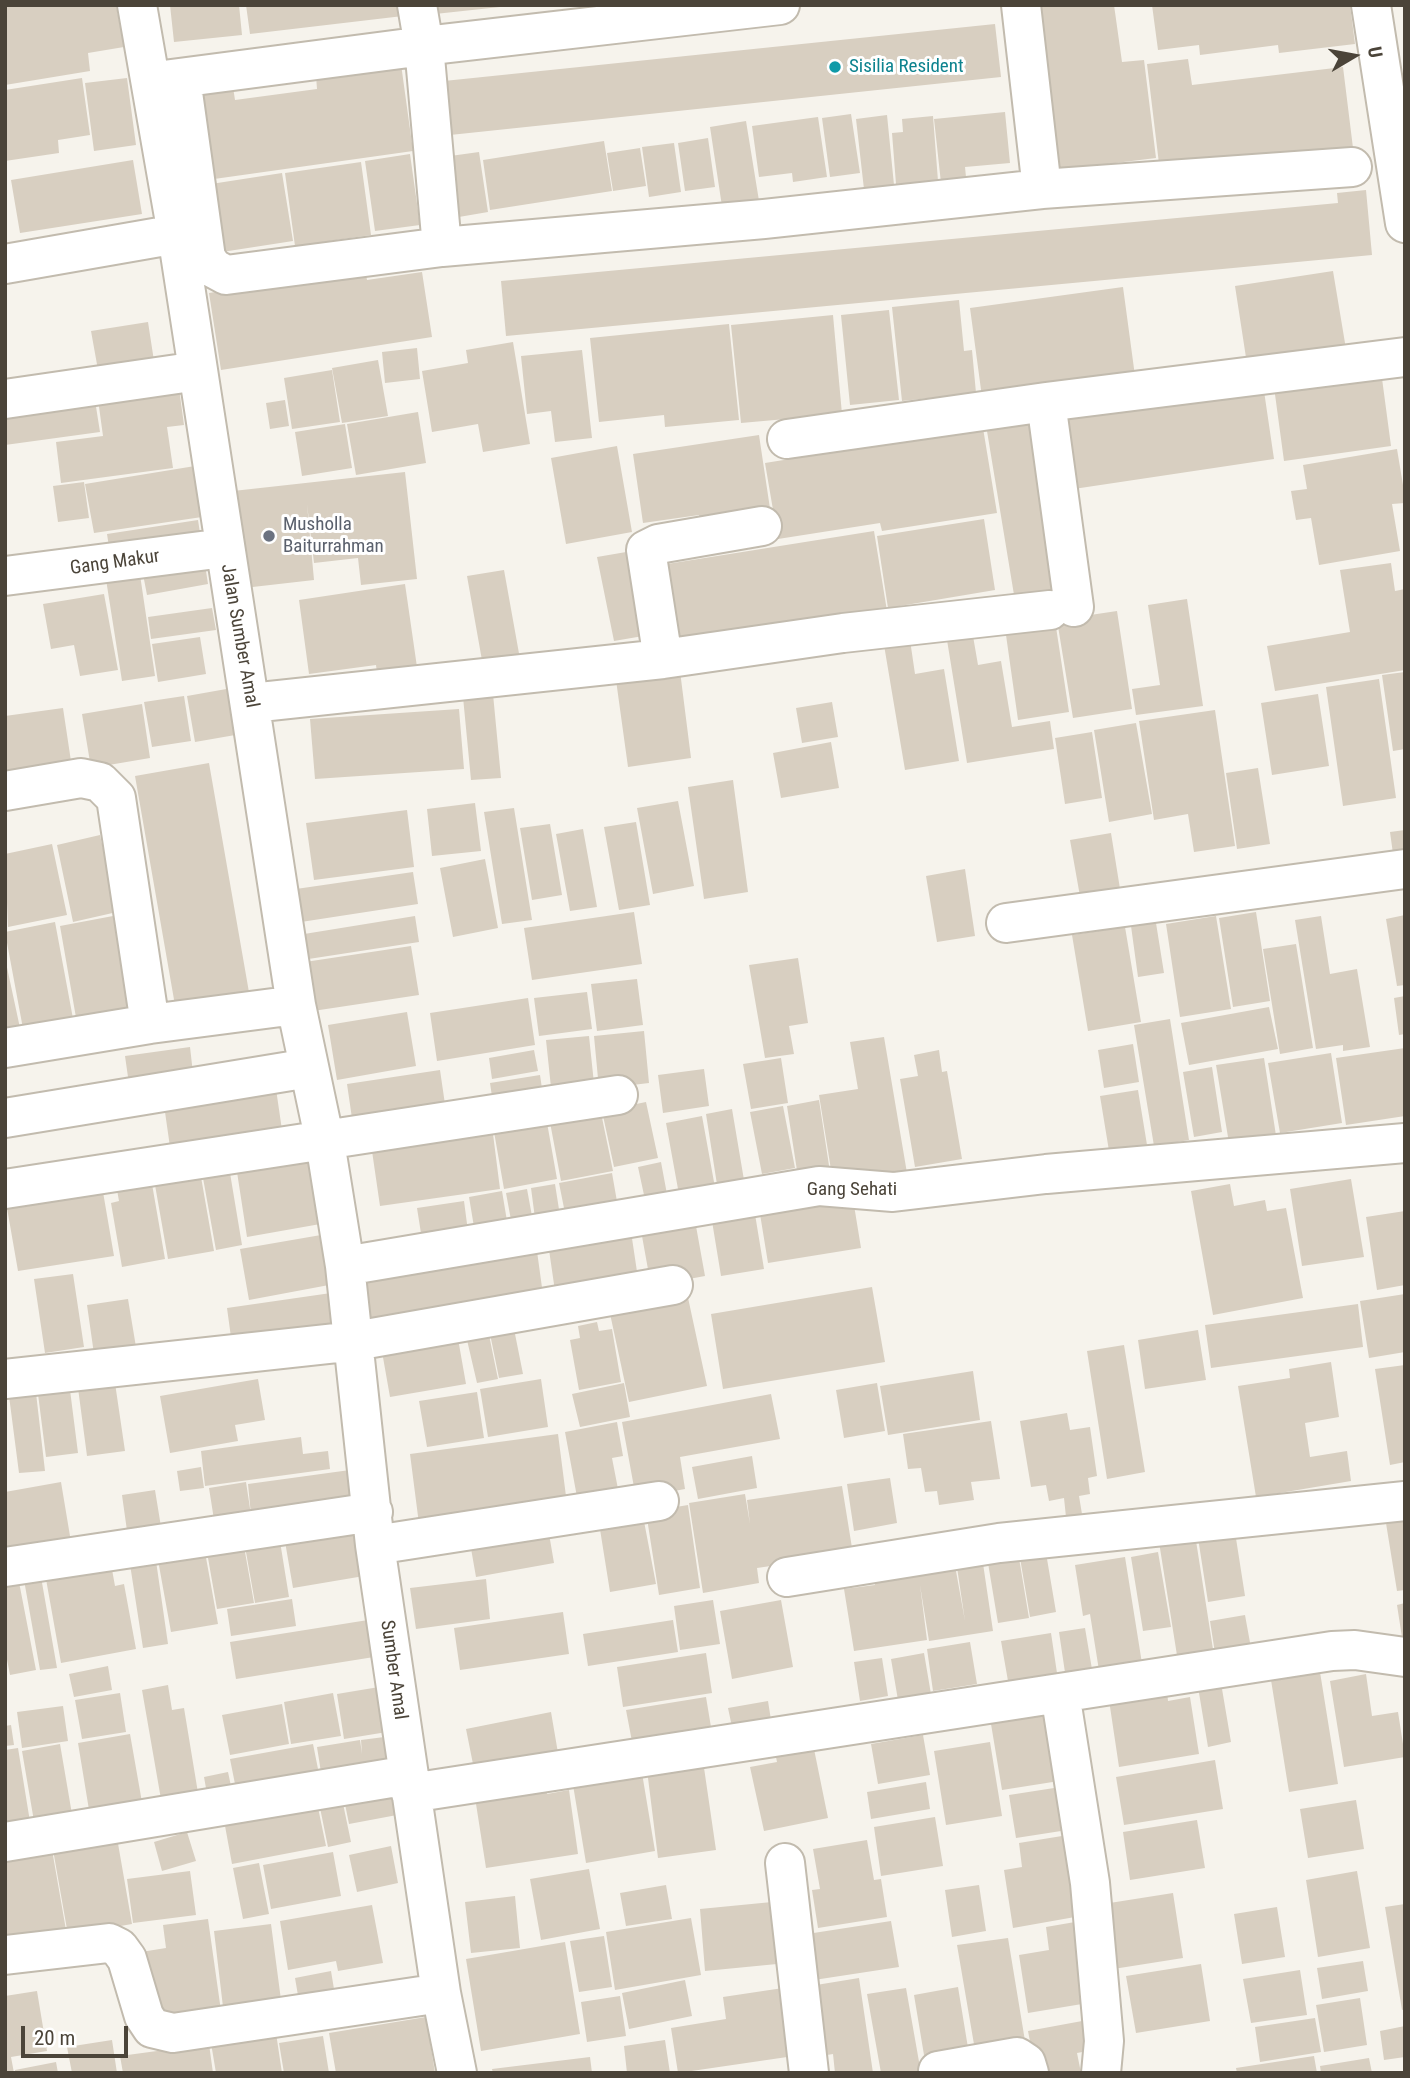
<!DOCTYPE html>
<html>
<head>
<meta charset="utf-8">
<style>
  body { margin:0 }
  #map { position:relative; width:1410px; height:2078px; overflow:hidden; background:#f6f3ec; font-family:"Roboto Condensed",sans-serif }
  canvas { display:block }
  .frame { position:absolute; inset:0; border:7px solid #4b4439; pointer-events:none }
  .north { position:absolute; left:1319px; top:21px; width:70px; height:70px; -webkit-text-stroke:5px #fff; paint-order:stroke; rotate:80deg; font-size:19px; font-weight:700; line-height:28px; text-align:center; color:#4b4439 }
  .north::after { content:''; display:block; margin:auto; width:24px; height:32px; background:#4b4439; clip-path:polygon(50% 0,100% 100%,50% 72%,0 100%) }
  .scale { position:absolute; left:21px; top:2026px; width:107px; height:32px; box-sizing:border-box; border:4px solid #4b4439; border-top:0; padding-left:9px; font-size:21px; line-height:24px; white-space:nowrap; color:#4b4439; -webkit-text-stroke:5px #fff; paint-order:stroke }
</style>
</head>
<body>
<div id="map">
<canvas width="1410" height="2078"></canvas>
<div class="frame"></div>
<div class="north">U</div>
<div class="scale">20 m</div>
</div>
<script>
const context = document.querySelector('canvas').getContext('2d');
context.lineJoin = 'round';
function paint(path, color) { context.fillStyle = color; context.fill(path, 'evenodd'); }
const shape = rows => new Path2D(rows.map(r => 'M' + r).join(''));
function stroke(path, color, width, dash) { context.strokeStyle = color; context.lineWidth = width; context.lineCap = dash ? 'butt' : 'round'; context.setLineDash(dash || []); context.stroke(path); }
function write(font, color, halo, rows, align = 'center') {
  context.font = font + ' "Roboto Condensed",sans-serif'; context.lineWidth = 6; context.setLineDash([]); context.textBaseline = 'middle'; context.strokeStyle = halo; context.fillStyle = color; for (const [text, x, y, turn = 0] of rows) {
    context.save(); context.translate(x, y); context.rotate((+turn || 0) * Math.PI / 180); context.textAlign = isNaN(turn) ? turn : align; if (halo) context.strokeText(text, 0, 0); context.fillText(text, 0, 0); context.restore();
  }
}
paint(shape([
  [5,5,116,5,124,47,88,53,90,71,5,85],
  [170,5,239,5,242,35,174,42],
  [246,5,402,5,403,16,250,34],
  [434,5,500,5,500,7,435,14],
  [1037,5,1114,5,1122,62,1144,60,1156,158,1058,170],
  [1152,5,1350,5,1355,44,1279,53,1278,45,1200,55,1199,45,1158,50],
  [995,24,1001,77,450,135,444,81],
  [1188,59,1192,85,1343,67,1353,148,1160,172,1147,64],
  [401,64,413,151,207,180,195,92,233,87,235,100,317,89,316,76],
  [82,78,90,135,58,140,59,153,5,161,5,90],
  [127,78,136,145,94,151,85,83],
  [1005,112,1010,163,965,167,967,187,941,183,934,119],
  [851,114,860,173,830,177,822,118],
  [887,115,895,195,865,198,856,119],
  [933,116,938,181,896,184,892,133,903,132,902,119],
  [818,117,827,177,793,182,792,173,759,177,752,126],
  [746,121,760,207,723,213,710,127],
  [708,138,715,187,685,191,678,143],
  [604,141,612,191,490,210,483,160],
  [674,143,681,192,649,197,642,147],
  [640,148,646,186,613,191,607,153],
  [479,152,488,212,453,218,443,157],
  [410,154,420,225,375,231,365,161],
  [133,160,142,214,20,233,11,180],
  [361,162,371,235,295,246,285,173],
  [282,173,293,241,222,252,211,184],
  [1366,190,1372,255,506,336,501,281,1338,203,1337,193],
  [365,269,367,280,422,272,432,337,221,370,209,293],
  [1333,271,1346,349,1247,364,1235,286],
  [1123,287,1135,376,982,397,970,308],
  [959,300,964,351,972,350,976,393,902,401,892,307],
  [889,310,899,400,850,405,841,315],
  [833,315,842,414,741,423,731,325],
  [148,322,154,361,98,370,91,331],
  [729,324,739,420,665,427,664,415,599,422,590,338],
  [513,342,530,444,483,452,478,424,432,432,422,371,468,363,466,350],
  [417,348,420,379,385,383,382,352],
  [582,350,592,438,555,442,551,411,527,414,521,356],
  [378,360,388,416,342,423,332,368],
  [332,370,340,422,292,429,284,378],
  [1381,371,1391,446,1284,461,1274,387],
  [178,381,184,425,167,427,173,468,61,483,56,442,103,436,97,392],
  [1264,391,1274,459,1067,490,1057,421],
  [94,394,100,432,5,445,5,406],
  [285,400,289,426,270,429,266,403],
  [418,412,426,463,356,475,347,424],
  [1032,417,1061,599,1016,607,986,425],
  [345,424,352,468,302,476,295,432],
  [983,428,997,513,882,531,880,523,778,539,765,463],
  [759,435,772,522,702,532,699,515,643,523,633,454],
  [617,446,632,532,566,544,551,458],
  [1397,449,1405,497,1405,503,1392,504,1400,551,1319,565,1311,518,1296,520,1291,491,1307,489,1303,465],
  [195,466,202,517,94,533,85,484],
  [405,472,417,579,361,585,358,558,314,563,307,504,314,580,235,589,224,492],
  [84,482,89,518,58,522,53,486],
  [984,519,995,590,888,608,877,536],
  [198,520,202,546,111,560,107,534],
  [874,531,887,611,680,644,667,564],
  [632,551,649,635,614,641,597,557],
  [204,558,208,584,147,595,142,569],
  [1391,563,1395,591,1405,589,1405,670,1275,691,1267,646,1350,632,1340,570],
  [139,568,155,676,122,681,105,573],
  [504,570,520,659,483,666,467,576],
  [405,584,418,674,378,680,376,665,309,674,299,600],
  [104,594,118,670,80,676,74,645,51,649,43,604],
  [1187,599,1203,706,1136,715,1132,689,1160,685,1148,605],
  [212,608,216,630,151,639,148,617],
  [1117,611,1132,709,1073,718,1057,620],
  [1056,627,1069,712,1018,720,1006,635],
  [973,636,978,665,1001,661,1012,727,1050,721,1054,749,967,763,947,640],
  [200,637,206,674,158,682,152,644],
  [910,640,915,674,944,669,959,761,905,770,884,645],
  [680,671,691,758,628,767,616,680],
  [1405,672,1405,749,1393,751,1382,675],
  [1379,679,1396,798,1343,806,1326,687],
  [232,688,241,734,195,742,187,696],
  [493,694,501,778,471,780,463,697],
  [1318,694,1329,766,1272,775,1261,703],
  [184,696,191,741,152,747,144,702],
  [832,702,838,737,802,743,796,708],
  [142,704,150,758,91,768,82,714],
  [63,708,72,768,5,777,5,716],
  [459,709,464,769,315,779,310,719],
  [1215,710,1235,846,1194,852,1188,814,1154,820,1139,721],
  [1136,723,1152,814,1109,822,1094,730],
  [1092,732,1102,798,1065,804,1055,738],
  [831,742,839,788,781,798,773,753],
  [209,763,250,998,176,1011,135,776],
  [1258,768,1270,844,1237,849,1226,773],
  [733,780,748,892,704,899,688,787],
  [678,801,694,886,653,894,637,808],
  [475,803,481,851,432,856,427,809],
  [514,808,532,920,502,924,484,812],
  [407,810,414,867,314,880,306,823],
  [636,822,650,905,619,910,604,827],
  [550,824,562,895,532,900,520,828],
  [583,829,597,907,570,911,556,834],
  [1405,830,1405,859,1394,861,1390,832],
  [1111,833,1121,895,1081,902,1070,840],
  [100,835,117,912,73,922,57,845],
  [52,844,67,915,8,927,5,854],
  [485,859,498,928,453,937,440,868],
  [965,869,975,936,937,942,926,876],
  [413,872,418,904,301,922,296,889],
  [634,912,642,964,532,980,524,928],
  [1256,912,1270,1001,1233,1007,1219,918],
  [1405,915,1405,985,1397,986,1386,919],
  [113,916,131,1020,78,1029,60,926],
  [415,916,419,942,302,960,298,935],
  [1216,916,1231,1009,1180,1017,1166,924],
  [1321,916,1330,974,1357,969,1370,1047,1343,1051,1343,1045,1316,1049,1295,920],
  [55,922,74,1024,24,1034,5,932],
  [1156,923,1164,973,1138,977,1131,926],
  [1125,927,1141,1022,1088,1031,1072,935],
  [1296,944,1313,1048,1280,1054,1263,949],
  [411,946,419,995,313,1011,305,962],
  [5,958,20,1028,5,1030],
  [798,958,808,1023,789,1026,794,1054,765,1058,749,965],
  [637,979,643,1025,597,1031,591,984],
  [587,992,592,1029,539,1036,534,998],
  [1405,996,1405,1034,1399,1035,1394,998],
  [528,998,535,1045,437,1061,430,1013],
  [1269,1007,1278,1049,1189,1065,1181,1023],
  [407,1012,416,1066,337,1080,328,1025],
  [1170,1019,1189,1140,1154,1146,1134,1025],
  [644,1031,649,1083,599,1089,594,1036],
  [589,1036,595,1093,552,1097,546,1040],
  [884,1037,908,1179,873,1185,871,1170,832,1176,819,1095,858,1089,850,1042],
  [1133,1044,1139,1082,1104,1088,1098,1050],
  [190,1047,194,1082,130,1091,125,1056],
  [1405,1048,1405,1116,1346,1125,1336,1058],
  [534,1050,538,1071,492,1079,489,1058],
  [939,1050,942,1072,947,1071,962,1159,915,1167,900,1079,918,1076,914,1055],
  [1331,1053,1342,1123,1280,1133,1268,1063],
  [781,1058,788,1103,751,1109,743,1064],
  [1264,1058,1277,1142,1230,1149,1216,1065],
  [1212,1067,1222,1132,1194,1137,1183,1072],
  [704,1069,709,1106,663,1113,658,1075],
  [440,1070,447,1118,354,1132,347,1084],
  [540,1075,544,1102,494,1110,490,1083],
  [276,1089,282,1130,170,1147,164,1105],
  [1138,1090,1148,1151,1110,1157,1100,1096],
  [819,1100,830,1172,798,1177,787,1106],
  [646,1102,658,1158,614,1167,602,1111],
  [783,1106,795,1168,762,1174,750,1112],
  [600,1108,613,1171,561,1181,549,1117],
  [732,1109,745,1186,718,1191,706,1114],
  [702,1116,716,1193,680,1200,666,1123],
  [546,1117,557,1179,504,1189,493,1126],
  [493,1134,500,1189,380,1206,372,1151],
  [315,1158,326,1223,247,1237,237,1172],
  [661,1162,669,1205,647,1209,638,1167],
  [230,1173,242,1245,216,1250,203,1178],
  [612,1173,619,1213,567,1223,559,1183],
  [201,1177,214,1251,168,1259,155,1185],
  [1351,1179,1364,1257,1302,1266,1290,1189],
  [152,1184,165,1259,122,1267,111,1203,119,1201,117,1190],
  [555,1184,561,1222,536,1226,531,1188],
  [1230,1184,1234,1206,1265,1200,1267,1211,1286,1208,1303,1298,1213,1315,1191,1191],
  [527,1189,534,1227,513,1231,506,1193],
  [502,1191,509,1233,476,1239,469,1197],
  [103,1192,114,1256,18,1271,7,1208],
  [853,1199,861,1248,768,1263,760,1214],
  [464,1201,469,1239,423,1246,417,1208],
  [754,1208,764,1269,721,1276,711,1215],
  [1405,1211,1405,1285,1377,1290,1366,1217],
  [694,1215,705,1276,651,1286,640,1225],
  [630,1225,639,1285,556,1298,547,1236],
  [321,1235,329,1285,249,1300,240,1249],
  [536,1244,544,1302,369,1326,361,1268],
  [73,1274,84,1347,45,1353,34,1279],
  [872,1287,885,1362,723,1389,711,1314],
  [331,1293,338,1337,233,1352,227,1308],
  [687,1293,707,1386,629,1402,609,1309],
  [1405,1294,1405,1352,1369,1358,1360,1301],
  [128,1299,136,1347,94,1354,87,1305],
  [1358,1304,1363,1347,1211,1368,1205,1325],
  [512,1319,523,1374,499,1378,488,1324],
  [597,1322,599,1331,612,1329,621,1382,579,1390,570,1340,580,1338,578,1326],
  [1198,1330,1206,1380,1145,1389,1138,1340],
  [457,1333,466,1384,390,1397,381,1346],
  [489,1335,498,1379,477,1383,467,1340],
  [1124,1345,1145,1472,1107,1479,1087,1351],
  [1331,1362,1339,1417,1305,1423,1310,1457,1347,1451,1351,1481,1256,1497,1238,1386,1290,1378,1289,1369],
  [1405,1365,1405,1462,1390,1465,1375,1369],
  [973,1371,980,1420,888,1435,880,1386],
  [258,1379,265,1420,235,1425,238,1441,170,1453,160,1396],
  [541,1379,548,1427,488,1437,480,1389],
  [115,1383,125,1451,87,1456,78,1388],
  [624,1383,630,1417,580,1427,572,1394],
  [877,1383,885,1431,844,1438,836,1390],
  [70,1390,78,1453,46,1457,38,1394],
  [477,1392,484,1438,427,1447,419,1401],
  [36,1393,45,1471,19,1473,9,1396],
  [771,1394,780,1439,680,1457,685,1489,636,1498,622,1422],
  [1067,1413,1070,1430,1090,1427,1097,1476,1088,1478,1090,1494,1079,1496,1082,1514,1066,1517,1064,1498,1049,1501,1046,1485,1031,1487,1020,1421],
  [991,1421,1000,1479,971,1482,974,1500,939,1505,937,1491,925,1492,921,1468,908,1469,903,1434],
  [617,1422,623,1456,612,1458,618,1489,577,1497,565,1432],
  [558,1434,567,1504,419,1524,410,1454],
  [301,1437,303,1454,328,1451,330,1469,205,1486,201,1451],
  [752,1456,757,1488,698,1499,692,1467],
  [201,1467,204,1488,180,1491,177,1471],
  [350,1470,355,1508,215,1526,209,1488,246,1482,251,1515,248,1484],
  [890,1478,897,1523,854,1531,847,1484],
  [61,1482,71,1542,5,1554,5,1492],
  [842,1486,853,1554,757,1568,759,1583,703,1593,689,1503,745,1494,750,1524,747,1500],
  [155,1490,162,1533,128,1538,122,1495],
  [688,1505,700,1588,659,1595,646,1512],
  [1405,1514,1405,1590,1397,1591,1385,1517],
  [643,1516,656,1584,610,1592,599,1523],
  [355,1518,364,1576,293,1588,283,1530],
  [547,1522,554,1563,476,1577,469,1537],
  [1194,1528,1215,1662,1179,1668,1159,1542],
  [278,1529,289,1597,255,1603,243,1535],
  [1235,1532,1245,1596,1208,1602,1198,1538],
  [242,1535,254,1603,217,1609,205,1541],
  [203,1541,218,1624,171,1632,156,1549],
  [981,1550,993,1631,929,1641,920,1585,927,1640,854,1651,844,1589,875,1585,873,1570,954,1560,965,1621,955,1554],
  [1158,1552,1171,1627,1143,1631,1131,1557],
  [1046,1553,1056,1612,1030,1617,1020,1558],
  [155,1554,168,1644,143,1648,129,1558],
  [1125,1557,1144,1676,1101,1683,1090,1614,1083,1616,1075,1565],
  [1019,1558,1029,1618,998,1623,988,1563],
  [111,1564,115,1586,124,1584,136,1649,61,1663,44,1568],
  [41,1577,57,1668,40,1670,24,1580],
  [486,1579,490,1619,416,1629,410,1588],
  [19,1582,36,1670,10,1675,5,1649,5,1585],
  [292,1599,296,1626,231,1636,227,1609],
  [713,1600,720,1644,680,1650,674,1606],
  [781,1600,793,1667,732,1679,720,1611],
  [1405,1603,1405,1643,1403,1644,1397,1605],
  [563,1612,569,1654,460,1670,454,1628],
  [1245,1615,1253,1659,1217,1666,1210,1621],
  [368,1620,374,1657,236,1679,230,1642],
  [673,1620,678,1652,588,1666,583,1634],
  [1085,1628,1094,1681,1067,1686,1059,1632],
  [1051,1633,1057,1673,1008,1681,1001,1641],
  [970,1642,977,1684,933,1691,927,1649],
  [706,1653,712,1693,623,1707,617,1667],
  [924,1653,932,1700,899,1706,891,1659],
  [882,1658,888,1696,860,1701,854,1662],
  [108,1666,112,1690,74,1697,69,1674],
  [1320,1672,1338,1784,1289,1792,1271,1680],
  [1366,1674,1372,1716,1398,1712,1405,1757,1344,1767,1330,1681],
  [1221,1683,1231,1742,1208,1747,1198,1687],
  [168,1685,172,1710,184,1708,199,1799,162,1805,142,1690],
  [385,1686,393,1731,344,1739,337,1694],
  [1167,1691,1168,1701,1190,1697,1199,1754,1119,1767,1109,1700],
  [120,1693,126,1732,82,1739,75,1700],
  [333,1693,341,1736,291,1744,284,1702],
  [706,1697,713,1739,634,1752,626,1710],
  [768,1701,771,1720,732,1727,728,1708],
  [282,1704,289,1744,230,1755,222,1715],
  [63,1706,68,1741,22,1748,17,1712],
  [1046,1708,1059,1781,1002,1790,990,1718],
  [551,1712,558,1753,474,1769,466,1729],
  [11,1725,14,1745,5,1746,5,1726],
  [130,1734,143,1808,90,1816,78,1743],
  [923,1735,930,1775,878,1784,871,1744],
  [392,1736,396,1772,323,1785,317,1747,360,1740,362,1754,361,1740],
  [990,1742,1002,1816,946,1825,934,1751],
  [60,1744,74,1826,36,1833,22,1751],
  [313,1744,321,1784,238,1799,230,1759],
  [18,1748,32,1834,5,1839,5,1750],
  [814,1749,828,1818,764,1831,750,1767,777,1762,776,1757],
  [702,1754,716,1850,658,1858,646,1762],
  [1215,1760,1223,1809,1124,1825,1116,1777],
  [641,1767,655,1851,586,1863,572,1779],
  [228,1772,234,1800,209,1805,204,1777],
  [545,1779,547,1794,569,1790,578,1854,486,1868,474,1791],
  [926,1782,930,1809,871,1819,867,1792],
  [391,1785,397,1815,349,1824,343,1794],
  [1067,1786,1074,1829,1016,1838,1009,1795],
  [341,1794,351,1842,328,1847,318,1798],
  [316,1798,326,1846,232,1864,223,1815],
  [1356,1800,1364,1849,1308,1858,1300,1809],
  [935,1817,943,1866,881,1876,874,1827],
  [1197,1820,1205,1868,1130,1880,1123,1832],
  [116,1832,132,1924,68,1935,52,1844],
  [187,1832,196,1861,162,1871,154,1842],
  [1062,1836,1075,1917,1013,1928,1004,1870,1022,1867,1019,1843],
  [867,1840,874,1880,881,1879,887,1917,818,1928,812,1890,820,1889,813,1849],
  [51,1844,66,1930,5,1941,5,1852],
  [391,1846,398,1883,357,1892,349,1855],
  [333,1852,341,1896,271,1909,263,1865],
  [259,1863,269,1914,243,1919,233,1868],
  [589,1869,600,1929,541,1940,530,1879],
  [190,1871,196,1915,133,1923,127,1879],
  [1357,1871,1370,1948,1318,1957,1306,1880],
  [666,1885,672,1919,626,1926,620,1893],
  [979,1885,986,1931,952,1937,945,1890],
  [1173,1893,1183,1958,1107,1970,1097,1905],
  [515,1896,520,1948,471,1953,465,1902],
  [772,1902,777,1964,705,1971,700,1909],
  [1405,1904,1405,2009,1402,2010,1385,1907],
  [372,1905,383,1963,338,1971,336,1961,288,1970,280,1921],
  [1277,1907,1285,1957,1242,1964,1234,1914],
  [691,1918,701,1975,615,1990,606,1932],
  [208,1919,221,2011,151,2020,141,1952,166,1948,163,1925],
  [891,1921,899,1967,814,1980,807,1934],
  [1075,1922,1088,2003,1028,2013,1019,1955,1049,1950,1046,1927],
  [271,1924,281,2000,223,2007,214,1931],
  [604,1936,612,1987,579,1992,570,1941],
  [1008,1938,1026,2047,976,2056,957,1945],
  [565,1942,580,2034,481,2051,466,1959],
  [1363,1961,1368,1991,1322,1999,1317,1968],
  [1201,1964,1210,2021,1136,2033,1126,1976],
  [1300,1970,1307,2015,1251,2023,1243,1979],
  [331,1971,336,2001,300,2007,295,1978],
  [859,1978,873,2073,835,2073,833,2054,815,2057,804,1987],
  [685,1980,692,2016,629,2029,622,1993],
  [958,1987,970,2060,926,2067,914,1995],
  [783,1988,794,2056,678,2073,671,2028,726,2019,723,1997],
  [906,1988,921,2073,881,2073,867,1994],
  [37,1991,47,2051,11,2057,14,2073,5,2073,5,1996],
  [620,1996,626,2036,587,2042,581,2002],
  [1360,1998,1367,2045,1324,2052,1316,2005],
  [426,2017,435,2073,336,2073,329,2033],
  [1315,2018,1321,2052,1260,2062,1255,2027],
  [1093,2019,1099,2049,1077,2053,1081,2073,1036,2073,1028,2031],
  [1405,2026,1405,2057,1384,2060,1380,2031],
  [276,2033,282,2073,216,2073,211,2043],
  [323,2036,329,2073,284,2073,279,2043],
  [112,2040,117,2073,72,2073,67,2047],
  [665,2040,670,2073,627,2073,624,2046],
  [209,2044,213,2073,123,2073,120,2056],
  [1314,2056,1317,2073,1237,2073,1236,2068],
  [590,2057,592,2073,493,2073,492,2069],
  [1369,2058,1372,2073,1321,2073,1320,2066],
  [56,2062,58,2073,15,2073,15,2070]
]), '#d8cfc1');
const minor = shape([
  [137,5,177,234,296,1005,325,1142,345,1266,375,1545,441,1993,457,2073],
  [417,5,424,46,442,247],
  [1021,5,1042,189],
  [1371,5,1405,223],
  [181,78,206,258,213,268,226,275,442,247,764,219,1042,189,1352,167],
  [156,81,424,46,780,5],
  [5,264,177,234],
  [5,399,198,371],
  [1046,402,1074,607],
  [787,439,1046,402,1405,357],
  [5,576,224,548],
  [663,659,646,550,658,544,762,526],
  [251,703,663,659,843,633,1050,610],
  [5,791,81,778,100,782,116,798,150,1024,5,1048],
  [1006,923,1405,869],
  [150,1024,296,1005],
  [5,1118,309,1068],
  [5,1189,618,1095],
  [345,1266,819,1186,893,1192,1046,1174,1405,1143],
  [5,1379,355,1341,673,1285],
  [375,1545,659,1501],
  [5,1567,373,1512],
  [787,1577,999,1543,1405,1501],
  [1060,1693,1090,1883,1104,2041,1101,2073],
  [411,1793,1332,1651,1355,1650,1405,1657],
  [5,1842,409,1775],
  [785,1863,809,2073],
  [5,1955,109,1943,119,1948,127,1959,144,2016,152,2028,173,2033,441,1993],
  [938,2071,1017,2057,1026,2063,1029,2073]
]);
stroke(minor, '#c2bbae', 42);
stroke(minor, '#fff', 38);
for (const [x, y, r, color] of [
  [835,67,7,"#0f9aa8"],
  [269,536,7,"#6b7280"]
]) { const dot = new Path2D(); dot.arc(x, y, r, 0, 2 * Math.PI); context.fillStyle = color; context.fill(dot); stroke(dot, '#fff', 2.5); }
write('19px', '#0d838f', '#fff', [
  ["Sisilia Resident",849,67]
], 'left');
write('19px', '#5b616d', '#fff', [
  ["Musholla",283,525],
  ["Baiturrahman",283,547]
], 'left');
write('19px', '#4b4439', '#fff', [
  ["Gang Makur",115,563,-8],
  ["Jalan Sumber Amal",239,636,80],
  ["Gang Sehati",852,1190],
  ["Sumber Amal",393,1670,82]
]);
</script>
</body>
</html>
